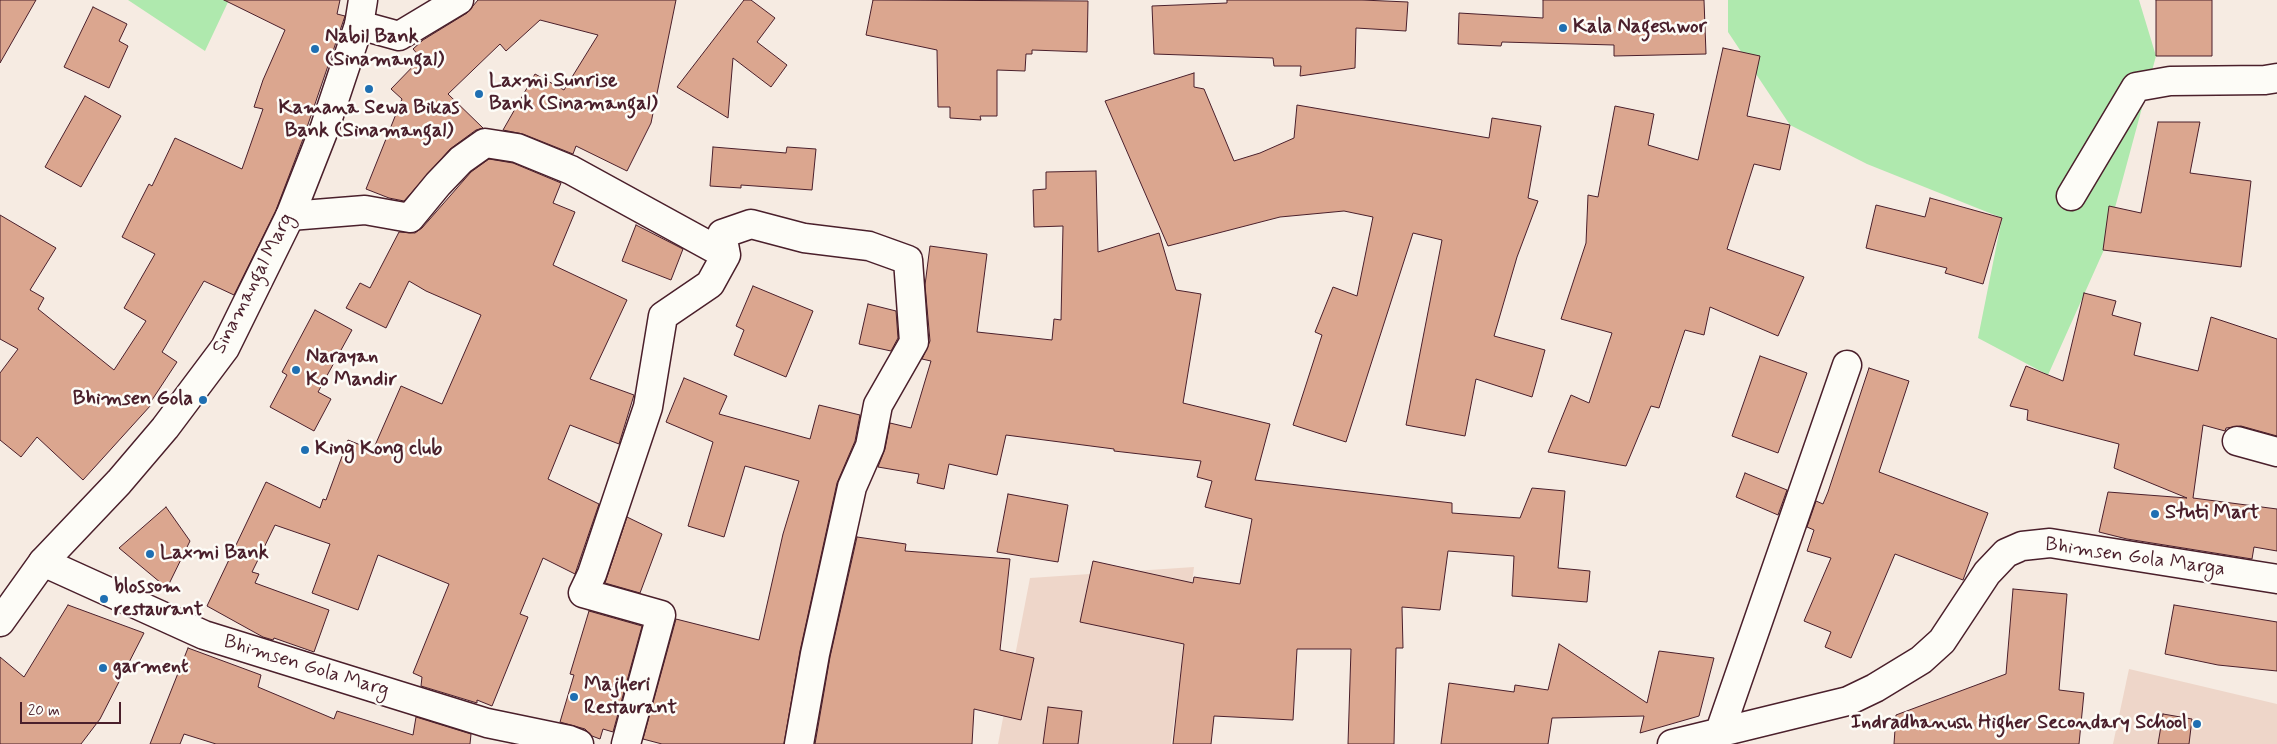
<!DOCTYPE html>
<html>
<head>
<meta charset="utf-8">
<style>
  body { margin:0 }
  #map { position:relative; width:2277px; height:744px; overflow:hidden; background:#f6ebe2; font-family:Mynerve,sans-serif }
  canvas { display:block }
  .scale { position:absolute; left:20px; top:702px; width:101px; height:22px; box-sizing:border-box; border:2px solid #4a1f2b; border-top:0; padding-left:6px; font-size:15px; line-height:18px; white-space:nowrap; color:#4a1f2b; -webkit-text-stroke:4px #fdfcf7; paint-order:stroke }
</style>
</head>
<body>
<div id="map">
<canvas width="2277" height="744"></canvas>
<div class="scale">20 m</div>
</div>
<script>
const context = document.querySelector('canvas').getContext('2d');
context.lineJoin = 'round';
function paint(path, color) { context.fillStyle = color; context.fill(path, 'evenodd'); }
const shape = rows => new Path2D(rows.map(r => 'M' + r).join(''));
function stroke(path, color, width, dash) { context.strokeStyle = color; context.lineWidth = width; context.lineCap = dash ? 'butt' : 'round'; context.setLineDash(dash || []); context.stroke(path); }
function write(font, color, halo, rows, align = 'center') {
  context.font = font + ' Mynerve,sans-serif'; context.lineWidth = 5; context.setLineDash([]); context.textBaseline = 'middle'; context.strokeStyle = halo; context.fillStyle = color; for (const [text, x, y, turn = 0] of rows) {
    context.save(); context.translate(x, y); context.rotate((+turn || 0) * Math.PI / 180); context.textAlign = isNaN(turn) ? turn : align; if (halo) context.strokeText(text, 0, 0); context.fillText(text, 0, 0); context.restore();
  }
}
paint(shape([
  [1194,567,1171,744,998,744,1030,578],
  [2129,669,2277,704,2277,744,2113,744]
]), '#eed6c9');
paint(shape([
  [128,0,229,0,205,51],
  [1728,0,2139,0,2156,56,2103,252,2048,375,1978,338,2002,218,1867,164,1790,125,1728,32]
]), '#afe9ae');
const building = shape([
  [0,0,36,0,0,63,0,0],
  [224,0,340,0,337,14,345,16,303,139,276,210,234,295,204,281,162,352,177,362,150,403,151,405,83,480,37,437,21,457,0,440,0,373,18,349,0,339,0,215,56,248,30,290,44,298,38,309,114,370,146,321,124,308,155,254,122,237,149,184,152,186,175,138,242,169,263,109,254,107,263,80,285,30,224,0],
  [478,0,676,0,651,123,627,171,576,146,573,154,523,134,503,130,535,74,564,90,598,35,540,20,506,51,500,44,448,94,483,128,476,130,450,149,404,201,389,198,366,189,402,99,391,89,421,58,413,49,423,40,467,13,478,0],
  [744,0,751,0,775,18,757,42,787,65,771,87,733,58,728,118,677,87,744,0],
  [873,0,1088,1,1087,52,1032,50,1032,54,1026,54,1025,71,997,70,997,116,980,116,981,120,950,118,950,107,938,107,937,50,866,35,873,0],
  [1227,0,1362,0,1408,2,1406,31,1356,28,1355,68,1300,76,1301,66,1274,66,1273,58,1154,54,1152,6,1227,3,1227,0],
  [1543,0,1704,0,1706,54,1614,56,1614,45,1502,42,1501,46,1458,44,1459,13,1543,18,1543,0],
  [2156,0,2212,0,2212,56,2156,56,2156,0],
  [93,7,127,24,119,41,128,46,109,88,64,67,93,7],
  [1723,48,1760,56,1747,116,1790,125,1780,170,1754,164,1727,249,1804,277,1778,336,1710,307,1704,335,1685,330,1659,408,1651,406,1626,466,1548,452,1571,395,1589,403,1612,333,1561,319,1586,243,1588,195,1598,197,1615,106,1654,114,1648,145,1698,160,1723,48],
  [1194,73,1194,87,1204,89,1234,161,1260,153,1294,138,1297,105,1489,138,1492,118,1541,126,1528,198,1538,201,1517,257,1494,336,1545,350,1532,397,1476,379,1465,436,1406,425,1442,240,1413,233,1346,442,1293,425,1322,335,1315,332,1333,287,1357,296,1373,217,1344,211,1280,217,1168,246,1105,101,1194,73],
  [85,96,121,116,81,187,45,167,85,96],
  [2158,122,2200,122,2190,173,2251,181,2241,267,2103,250,2109,206,2141,213,2158,122],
  [713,147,786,153,787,147,816,149,812,190,741,185,741,188,710,186,713,147],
  [489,159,513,163,561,183,553,203,575,212,553,265,627,300,590,379,634,395,619,444,570,425,548,479,599,504,575,574,543,558,520,614,528,617,492,706,477,700,477,703,421,686,422,677,413,673,449,584,378,555,358,610,312,593,330,544,275,525,252,572,259,574,255,583,329,610,314,652,274,638,273,640,263,637,207,606,266,482,320,508,323,499,326,500,348,440,373,450,401,386,442,404,481,315,426,291,409,281,386,328,346,308,360,283,370,288,399,232,415,233,422,228,471,172,489,159],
  [1096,171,1098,252,1159,233,1176,290,1201,294,1183,403,1270,424,1255,480,1452,503,1452,513,1520,518,1532,488,1565,491,1558,568,1590,571,1587,602,1512,596,1514,556,1448,551,1440,610,1402,607,1403,648,1396,648,1394,744,1348,744,1351,649,1297,649,1293,720,1214,716,1211,744,1173,744,1184,644,1080,622,1093,561,1193,583,1194,577,1240,584,1252,519,1205,507,1212,481,1197,477,1201,461,1114,451,1114,449,1006,435,997,475,949,464,944,489,917,483,919,474,878,467,885,449,890,423,911,428,931,361,922,359,930,341,925,285,930,246,987,254,977,332,1052,340,1054,319,1061,320,1063,226,1034,227,1033,190,1046,189,1046,172,1096,171],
  [1930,198,2002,218,1983,284,1945,273,1947,268,1866,248,1876,205,1925,217,1930,198],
  [636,225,683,249,671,280,622,261,636,225],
  [753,286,813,311,786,377,734,355,744,330,736,326,753,286],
  [2084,293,2116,301,2112,315,2141,323,2134,355,2198,371,2211,317,2277,339,2277,436,2241,426,2226,428,2225,431,2203,425,2193,498,2277,509,2277,551,2254,547,2252,559,2127,539,2099,532,2108,492,2187,498,2114,468,2119,444,2027,420,2028,410,2010,406,2026,366,2063,381,2084,293],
  [868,304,896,311,898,338,891,351,859,344,868,304],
  [315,310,352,330,318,392,331,399,314,431,270,407,287,375,282,372,315,310],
  [1760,356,1807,373,1778,453,1732,436,1760,356],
  [1869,368,1909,381,1879,472,1988,513,1963,580,1895,554,1851,658,1825,647,1831,632,1804,621,1831,558,1807,551,1814,530,1807,527,1816,501,1823,504,1828,492,1869,368],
  [684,378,727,396,719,414,810,439,819,405,860,415,855,441,837,483,800,651,784,744,662,744,643,739,676,619,759,640,783,534,799,481,745,466,724,537,688,526,713,442,666,422,684,378],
  [1745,473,1787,490,1778,515,1736,497,1745,473],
  [1008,494,1068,505,1058,562,997,552,1008,494],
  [166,507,190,541,167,588,119,548,166,507],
  [627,517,662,534,640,593,605,583,627,517],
  [857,537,906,544,905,551,1010,559,1000,650,1034,658,1021,720,974,709,972,744,815,744,830,657,857,537],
  [2013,589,2067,594,2059,690,2084,693,2079,744,1894,744,1896,715,2006,674,2013,589],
  [68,605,144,633,100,719,81,744,0,744,0,657,24,677,68,605],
  [2174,605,2277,622,2277,671,2218,665,2165,654,2174,605],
  [589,611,642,626,613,732,603,729,600,739,592,736,585,729,560,722,574,675,570,674,589,611],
  [1559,644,1647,703,1659,651,1714,658,1699,716,1640,733,1644,716,1552,718,1548,744,1441,744,1449,683,1514,692,1515,685,1548,690,1559,644],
  [188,648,261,675,258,687,334,719,337,711,413,735,416,717,471,734,470,744,216,744,184,734,180,744,150,744,188,648],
  [1048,707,1082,711,1078,744,1043,744,1048,707],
  [2163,714,2192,719,2189,744,2158,744,2163,714]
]);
paint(building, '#dba68f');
stroke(building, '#4a1f2b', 1);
const minor = shape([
  [359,25,399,36,459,0],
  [2071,196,2136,87,2170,81,2265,80,2277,78],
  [290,216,365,210,410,218,438,184,461,160,485,143,517,148,571,170,726,255,722,234,751,224,804,238,869,246,908,260,914,342,878,405,870,446,852,487,815,654,799,744],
  [2237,441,2277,452],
  [43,562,204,635,487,723,569,740,579,744],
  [1720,731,1847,365],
  [626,744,661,615,583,593,592,574,648,407,663,316,710,284,726,255],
  [1672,744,1848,701,1875,688,1921,660,1942,641,1987,573,2006,553,2022,546,2050,543,2277,579]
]);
const secondary = shape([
  [0,622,43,562,119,482,165,428,225,348,290,216,325,127,359,25,363,0]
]);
stroke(minor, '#4a1f2b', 31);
stroke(secondary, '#4a1f2b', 31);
stroke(minor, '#fdfcf7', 28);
stroke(secondary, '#fdfcf7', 28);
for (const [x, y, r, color] of [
  [1563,28,5,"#1f6fb2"],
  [315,49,5,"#1f6fb2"],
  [369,89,5,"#1f6fb2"],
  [479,94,5,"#1f6fb2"],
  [296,370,5,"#1f6fb2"],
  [203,400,5,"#1f6fb2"],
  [305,450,5,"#1f6fb2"],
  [2155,514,5,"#1f6fb2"],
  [150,554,5,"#1f6fb2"],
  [104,599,5,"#1f6fb2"],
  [103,668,5,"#1f6fb2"],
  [574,697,5,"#1f6fb2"],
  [2197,724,5,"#1f6fb2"]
]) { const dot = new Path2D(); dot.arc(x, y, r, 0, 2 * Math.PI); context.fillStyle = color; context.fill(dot); stroke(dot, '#fdfcf7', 2); }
write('bold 20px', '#4a1f2b', '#fdfcf7', [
  ["Kala Nageshwor",1573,28],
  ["Nabil Bank",325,38],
  ["(Sinamangal)",325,61],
  ["Laxmi Sunrise",489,82],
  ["Bank (Sinamangal)",489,105],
  ["Kamana Sewa Bikas",369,109,"center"],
  ["Bank (Sinamangal)",369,132,"center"],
  ["Narayan",306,358],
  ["Ko Mandir",306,381],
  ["Bhimsen Gola",193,400,"right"],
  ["King Kong club",315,450],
  ["Stuti Mart",2165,514],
  ["Laxmi Bank",160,554],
  ["blossom",114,588],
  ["restaurant",114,611],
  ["garment",113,668],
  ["Majheri",584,686],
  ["Restaurant",584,709],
  ["Indradhanush Higher Secondary School",2187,724,"right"]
], 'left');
write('20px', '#4a1f2b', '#fdfcf7', [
  ["Sinamangal Marg",254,284,-63],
  ["Bhimsen Gola Marga",2135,558,8],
  ["Bhimsen Gola Marg",306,667,17]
]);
</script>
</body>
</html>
